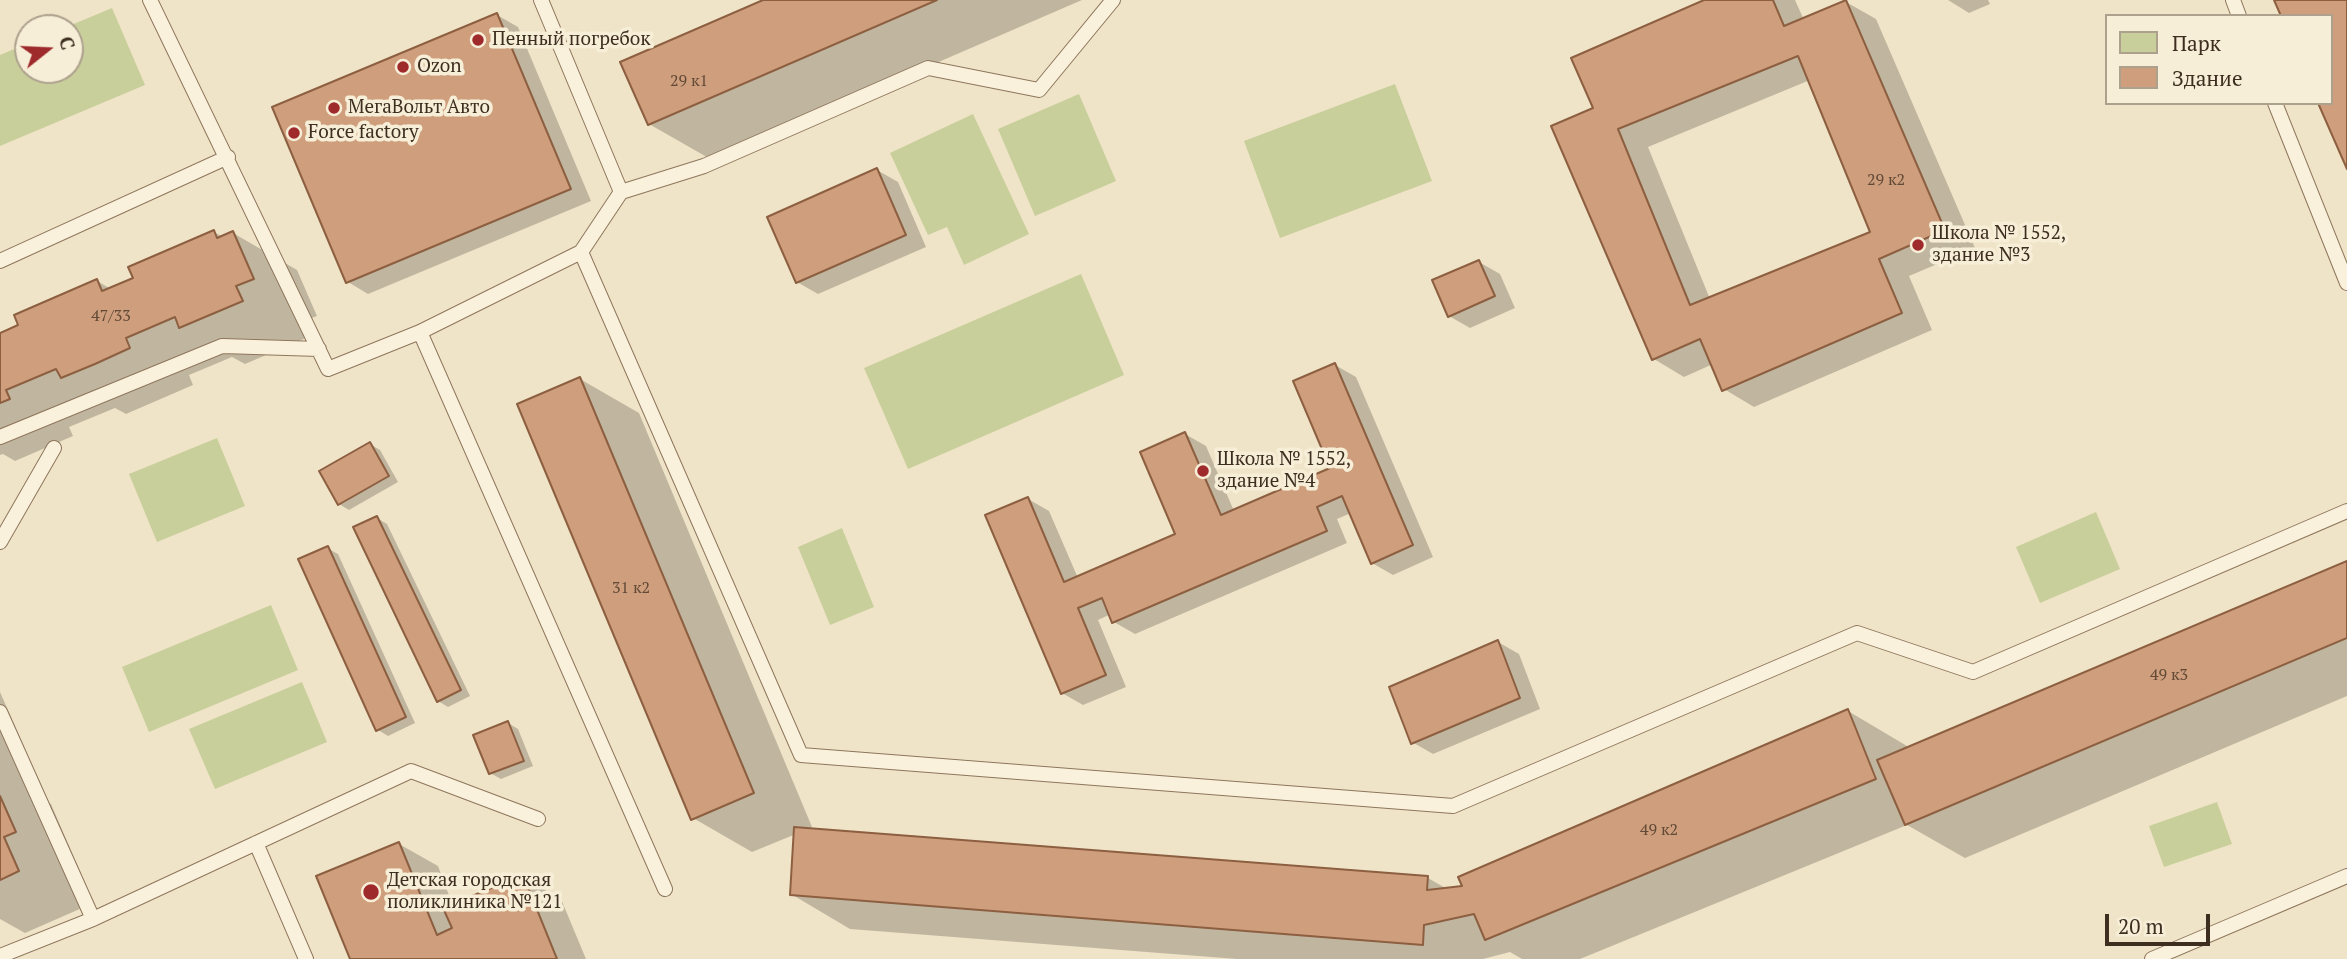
<!DOCTYPE html>
<html>
<head>
<meta charset="utf-8">
<style>
  body { margin:0 }
  #map { position:relative; width:2347px; height:959px; overflow:hidden; background:#f0e4c8; font-family:"PT Serif",serif }
  canvas { display:block }
  .legend { position:absolute; left:2105px; top:14px; width:228px; height:91px; box-sizing:border-box; background:#f7eed8; border:2px solid #ada18e; margin:0; padding:9px 12px; list-style:none; font-size:21px; color:#3d2e20 }
  .legend li { display:flex; align-items:center; gap:14px; height:35px }
  .legend b { width:35px; border:2px solid #ada18e }
  .north { position:absolute; left:14px; top:14px; width:70px; height:70px; box-sizing:border-box; background:#f7eed8; border:2px solid #ada18e; border-radius:50%; rotate:72deg; font-size:19px; font-weight:700; line-height:28px; text-align:center; color:#3d2e20 }
  .north::after { content:''; display:block; margin:auto; width:24px; height:32px; background:#9e2a2b; clip-path:polygon(50% 0,100% 100%,50% 72%,0 100%) }
  .scale { position:absolute; left:2105px; top:914px; width:105px; height:32px; box-sizing:border-box; border:4px solid #3d2e20; border-top:0; padding-left:9px; font-size:21px; line-height:24px; white-space:nowrap; color:#3d2e20; -webkit-text-stroke:5px #f7eed8; paint-order:stroke }
</style>
</head>
<body>
<div id="map">
<canvas width="2347" height="959"></canvas>
<ul class="legend">
<li><b style="height:19px;background:#c9cf9b"></b>Парк</li>
<li><b style="height:19px;background:#cf9f7d"></b>Здание</li>
</ul>
<div class="north">С</div>
<div class="scale">20 m</div>
</div>
<script>
const context = document.querySelector('canvas').getContext('2d');
context.lineJoin = 'round';
function paint(path, color) { context.fillStyle = color; context.fill(path, 'evenodd'); }
const shape = rows => new Path2D(rows.map(r => 'M' + r).join(''));
function stroke(path, color, width, dash) { context.strokeStyle = color; context.lineWidth = width; context.lineCap = dash ? 'butt' : 'round'; context.setLineDash(dash || []); context.stroke(path); }
function write(font, color, halo, rows, align = 'center') {
  context.font = font + ' "PT Serif",serif'; context.lineWidth = 7; context.setLineDash([]); context.textBaseline = 'middle'; context.strokeStyle = halo; context.fillStyle = color; for (const [text, x, y, turn = 0] of rows) {
    context.save(); context.translate(x, y); context.rotate((+turn || 0) * Math.PI / 180); context.textAlign = isNaN(turn) ? turn : align; if (halo) context.strokeText(text, 0, 0); context.fillText(text, 0, 0); context.restore();
  }
}
paint(shape([
  [112,8,145,85,0,146,0,55,28,43,28,70,70,70,70,28,64,28],
  [1395,84,1432,181,1280,238,1244,141],
  [1079,94,1116,181,1035,216,998,129],
  [973,114,1029,234,964,265,947,227,928,235,890,153],
  [1081,274,1124,375,908,469,864,368],
  [217,438,245,506,157,542,129,474],
  [2096,512,2120,569,2040,603,2016,547],
  [842,528,874,607,830,625,798,547],
  [271,605,298,670,149,732,122,667],
  [302,682,327,742,215,789,189,729],
  [2217,802,2232,844,2164,867,2149,826]
]), '#c9cf9b');
paint(shape([
  [768,0,1082,0,712,160,649,124],
  [1709,0,1795,0,1804,20,1846,2,1876,19,1975,248,1909,276,1932,330,1754,407,1724,389,1713,364,1684,377,1654,359,1595,109],
  [1810,80,1872,233,1710,299,1648,147],
  [1948,0,1988,0,1990,4,1969,13],
  [497,15,518,27,591,201,368,294,348,282],
  [877,170,898,182,926,247,818,294,797,282],
  [214,232,223,237,233,233,297,270,317,316,299,323,306,338,245,364,232,357,189,375,193,385,126,414,115,408,69,427,73,436,15,461,3,454,0,455,0,335,20,326,97,281,111,289,135,279],
  [1479,262,1500,274,1515,308,1470,328,1449,316],
  [1335,365,1356,377,1433,557,1393,575,1372,563,1351,513,1337,519,1347,543,1135,634,1114,622,1111,614,1098,620,1126,687,1083,705,1062,693,1028,499,1049,511,1078,578,1178,535,1185,434,1206,446,1234,511,1332,469],
  [580,379,639,413,812,827,806,830,1428,878,1447,889,1465,887,1848,711,1907,746,1908,749,2347,563,2347,696,1965,858,1907,825,1580,959,1522,959,1510,952,1483,959,1237,959,850,929,791,894,796,834,752,852,693,818],
  [370,444,380,450,398,482,349,510,339,504],
  [377,518,387,524,470,696,448,707,438,701],
  [327,548,338,554,415,723,388,736,378,730],
  [1498,642,1519,654,1540,709,1433,754,1412,742],
  [0,692,26,751,16,755,33,794,51,804,79,869,67,874,82,908,25,933,0,919],
  [508,723,518,729,533,766,501,779,490,773],
  [399,844,438,866,453,906,523,877,561,899,586,959,352,959]
]), '#0003');
const building = shape([
  [763,0,937,0,648,125,620,62,763,0],
  [1704,0,1773,0,1784,26,1846,0,1945,230,1879,259,1902,313,1722,391,1700,339,1652,360,1551,126,1593,108,1571,58,1704,0],
  [1798,56,1870,232,1690,305,1618,129,1798,56],
  [2274,0,2347,0,2347,169,2318,103,2331,103,2331,16,2281,16,2274,0],
  [497,13,571,189,346,283,272,107,497,13],
  [877,168,906,235,796,283,767,217,877,168],
  [214,230,217,238,233,231,254,279,236,286,243,301,179,328,175,317,126,338,130,348,95,364,61,378,56,369,6,390,10,399,0,403,0,333,18,325,14,315,97,279,102,291,133,278,128,267,214,230],
  [1479,260,1495,296,1448,317,1432,280,1479,260],
  [1335,363,1413,545,1371,564,1342,496,1317,507,1327,531,1112,623,1102,598,1078,608,1106,675,1061,694,985,515,1028,497,1064,582,1175,534,1140,452,1185,432,1221,515,1330,468,1293,381,1335,363],
  [580,377,754,793,691,820,517,404,580,377],
  [370,442,389,476,338,505,319,471,370,442],
  [377,516,461,690,437,702,353,527,377,516],
  [328,546,406,717,376,731,298,559,328,546],
  [2347,561,2347,638,1905,825,1877,760,2347,561],
  [1498,640,1520,698,1411,744,1389,687,1498,640],
  [1848,709,1876,779,1485,940,1474,914,1424,925,1423,945,790,895,794,827,1428,876,1427,890,1462,886,1458,877,1848,709],
  [508,721,524,761,489,774,473,735,508,721],
  [0,796,16,832,4,837,19,871,0,880,0,796],
  [399,842,437,935,452,928,443,908,523,875,557,959,350,959,316,876,399,842]
]);
paint(building, '#cf9f7d');
stroke(building, '#8d5f41', 2);
const lane = shape([
  [150,0,328,369,420,332,581,252,801,755,1453,806,1857,633,1973,672,2347,511],
  [541,0,621,192],
  [2233,0,2239,16],
  [2275,103,2347,283],
  [581,252,621,192,704,166,928,68,1039,90,1113,0],
  [0,261,228,157],
  [420,332,665,889],
  [0,437,222,346,319,349],
  [0,542,54,448],
  [0,712,93,919,0,956],
  [256,843,306,959],
  [93,919,411,771,538,819],
  [2152,959,2347,876]
]);
stroke(lane, '#8d765c', 16);
stroke(lane, '#faf1dc', 14);
for (const [x, y, r, color] of [
  [478,40,7,"#9e2a2b"],
  [403,67,7,"#9e2a2b"],
  [334,108,7,"#9e2a2b"],
  [294,133,7,"#9e2a2b"],
  [1918,245,7,"#9e2a2b"],
  [1203,471,7,"#9e2a2b"],
  [371,892,9,"#9e2a2b"]
]) { const dot = new Path2D(); dot.arc(x, y, r, 0, 2 * Math.PI); context.fillStyle = color; context.fill(dot); stroke(dot, '#f7eed8', 2.5); }
write('16px', '#624a37', null, [
  ["29 к1",689,81],
  ["29 к2",1886,180],
  ["47/33",111,316],
  ["31 к2",631,588],
  ["49 к3",2169,675],
  ["49 к2",1659,830]
]);
write('19px', '#3d2e20', '#f7eed8', [
  ["Пенный погребок",492,40],
  ["Ozon",417,67],
  ["МегаВольт Авто",348,108],
  ["Force factory",308,133],
  ["Школа № 1552,",1932,234],
  ["здание №3",1932,256],
  ["Школа № 1552,",1217,460],
  ["здание №4",1217,482],
  ["Детская городская",387,881],
  ["поликлиника №121",387,903]
], 'left');
</script>
</body>
</html>
